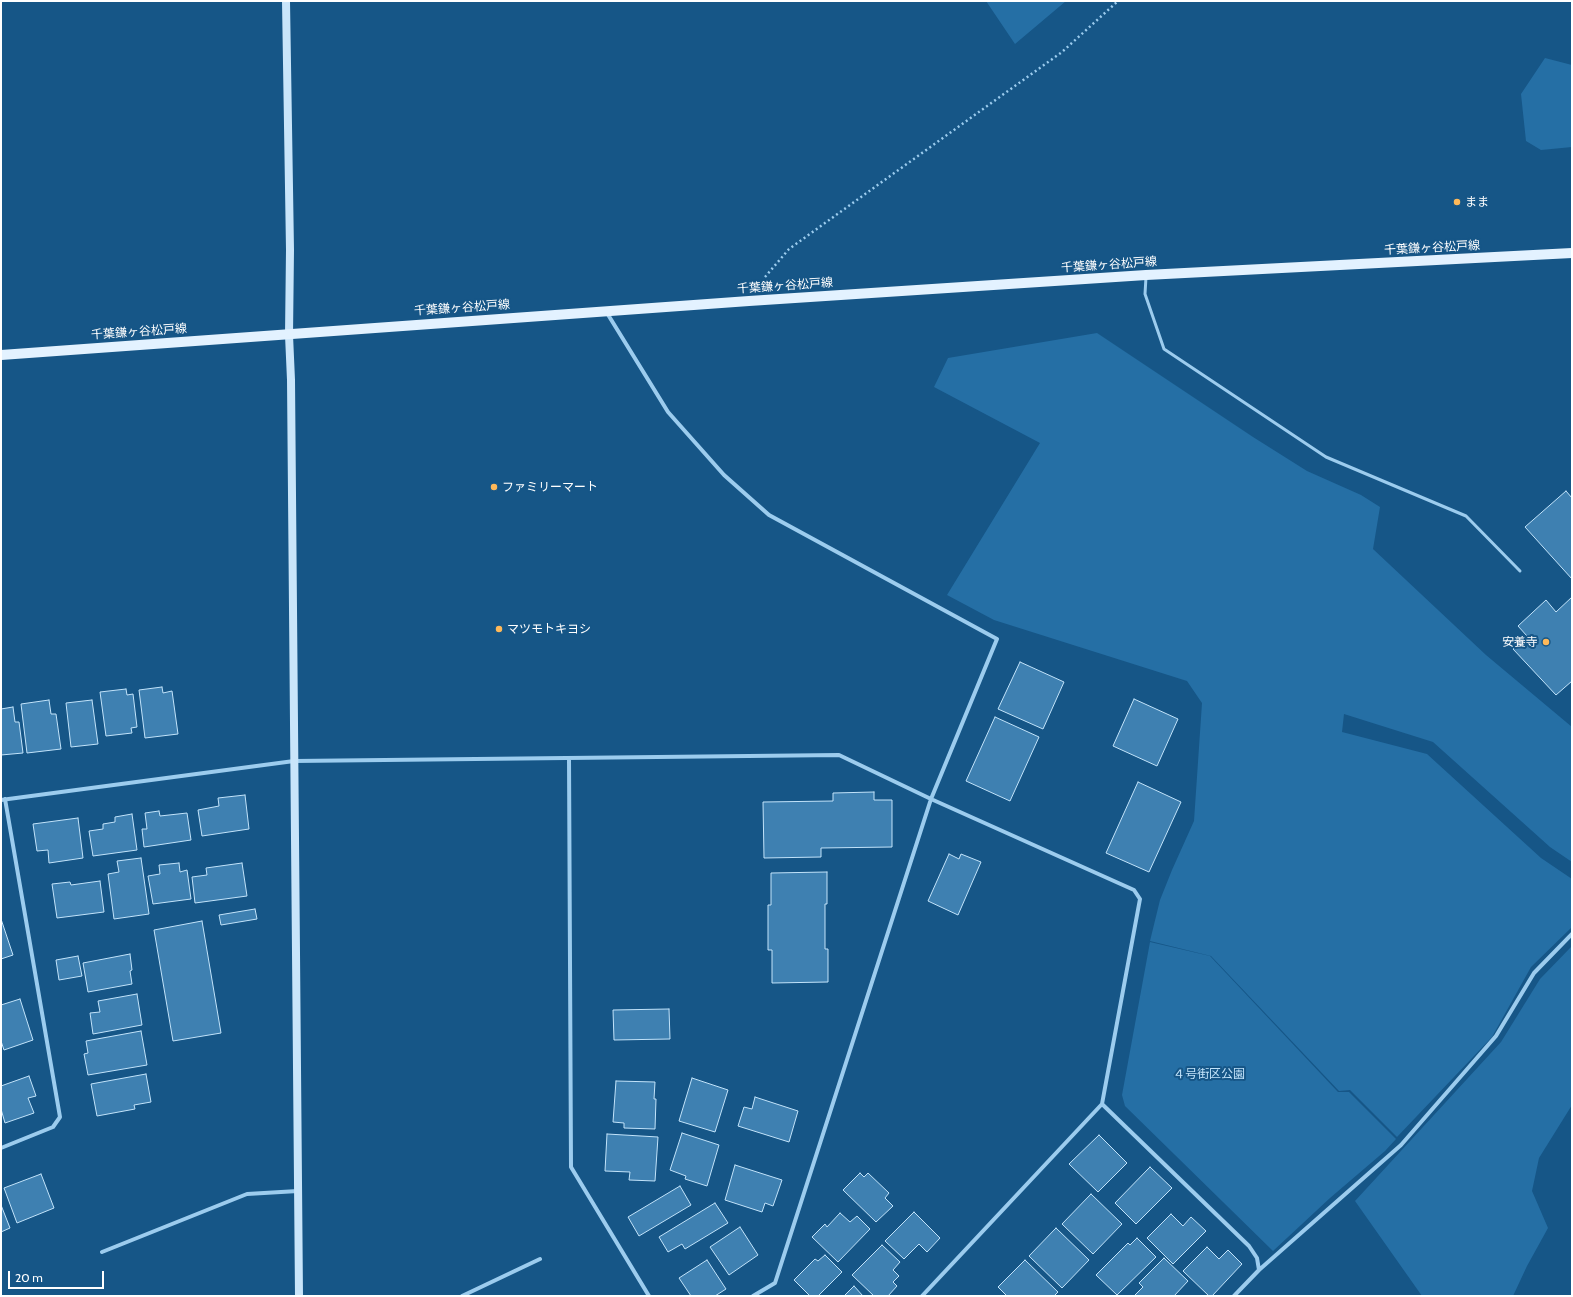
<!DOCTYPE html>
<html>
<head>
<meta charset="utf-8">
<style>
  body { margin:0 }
  #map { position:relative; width:1573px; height:1297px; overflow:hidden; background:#165687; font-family:Cabin,sans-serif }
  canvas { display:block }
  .frame { position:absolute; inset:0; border:2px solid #fff; pointer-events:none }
  .scale { position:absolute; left:8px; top:1271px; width:96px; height:18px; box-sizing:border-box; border:2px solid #fff; border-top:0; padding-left:5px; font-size:12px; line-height:14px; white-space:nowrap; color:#fff; -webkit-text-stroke:3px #165687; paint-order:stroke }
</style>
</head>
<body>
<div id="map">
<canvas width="1573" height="1297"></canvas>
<div class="frame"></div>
<div class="scale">20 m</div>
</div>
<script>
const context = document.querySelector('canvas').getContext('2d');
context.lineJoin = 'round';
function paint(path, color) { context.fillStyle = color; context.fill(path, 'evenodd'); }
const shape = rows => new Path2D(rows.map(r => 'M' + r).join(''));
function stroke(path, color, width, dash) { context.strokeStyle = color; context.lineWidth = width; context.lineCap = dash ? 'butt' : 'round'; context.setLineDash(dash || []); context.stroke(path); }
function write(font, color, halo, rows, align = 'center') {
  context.font = font + ' Cabin,"Noto Sans JP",sans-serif'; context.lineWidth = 4; context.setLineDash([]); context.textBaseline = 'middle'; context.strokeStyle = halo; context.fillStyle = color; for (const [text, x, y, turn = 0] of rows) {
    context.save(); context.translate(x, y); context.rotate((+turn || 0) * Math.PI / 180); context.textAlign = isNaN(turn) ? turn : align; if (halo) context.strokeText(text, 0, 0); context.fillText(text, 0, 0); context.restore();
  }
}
paint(shape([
  [986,1,1066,1,1015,44],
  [1545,58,1572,65,1572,147,1541,150,1526,141,1521,94],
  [1097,333,1253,437,1307,471,1361,495,1380,507,1373,549,1486,655,1572,727,1572,862,1550,847,1433,742,1344,714,1342,732,1427,754,1541,858,1572,879,1572,927,1531,967,1492,1037,1397,1137,1350,1090,1339,1091,1211,956,1150,941,1160,900,1172,870,1194,821,1202,703,1187,681,994,620,947,595,1040,443,934,387,948,358],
  [1150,942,1210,956,1338,1092,1349,1092,1396,1139,1385,1151,1330,1198,1273,1251,1125,1106,1122,1095],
  [1572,946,1572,1105,1539,1158,1532,1191,1548,1228,1527,1266,1513,1296,1422,1296,1355,1201,1501,1042,1540,979]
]), '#256fa5');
const building = shape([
  [1566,491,1572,498,1572,579,1525,527,1566,491],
  [1572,597,1572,681,1556,695,1513,649,1527,636,1518,626,1546,600,1556,612,1572,597],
  [1020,662,1064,682,1043,729,998,709,1020,662],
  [162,687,163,693,172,691,178,734,145,738,139,690,162,687],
  [126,689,127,695,133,694,137,727,131,728,132,733,106,736,100,692,126,689],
  [1134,699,1178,719,1157,766,1113,746,1134,699],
  [49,700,51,714,56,714,61,749,27,753,21,704,49,700],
  [92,700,98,744,71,747,66,703,92,700],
  [13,707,15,722,19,722,23,753,1,755,1,709,13,707],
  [995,717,1039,737,1010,801,966,781,995,717],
  [1138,782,1181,802,1149,872,1106,853,1138,782],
  [874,792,874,800,892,800,892,847,821,848,821,857,764,858,763,802,833,801,833,793,874,792],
  [245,795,249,829,202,836,198,810,219,806,218,798,245,795],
  [159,811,160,816,187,813,191,840,144,847,142,829,147,829,145,813,159,811],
  [132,814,137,850,93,856,89,831,103,829,103,824,115,822,115,817,132,814],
  [78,818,83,858,49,863,48,850,37,851,33,824,78,818],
  [949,854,959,859,961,854,981,862,958,915,928,901,949,854],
  [141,858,149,914,114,919,108,874,119,872,117,861,141,858],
  [179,863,180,872,187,870,191,899,153,904,148,876,160,874,159,865,179,863],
  [242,863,247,896,195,903,192,877,207,875,206,868,242,863],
  [827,872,827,904,825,904,825,949,828,949,828,982,772,983,772,950,768,950,768,905,771,905,771,873,827,872],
  [100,881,104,912,57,918,52,884,70,882,71,885,100,881],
  [255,909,257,919,221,925,219,915,255,909],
  [1,919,13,955,1,959,1,919],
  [202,921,221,1033,173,1041,154,930,202,921],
  [130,954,132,970,130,971,132,984,88,992,83,963,130,954],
  [78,956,82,976,59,980,56,960,78,956],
  [137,994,142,1025,93,1034,90,1013,100,1012,98,1001,137,994],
  [20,999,33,1040,4,1050,1,1041,1,1005,20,999],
  [669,1009,670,1039,614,1040,613,1010,669,1009],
  [141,1031,147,1065,88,1075,84,1054,88,1053,86,1041,141,1031],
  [146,1074,151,1102,134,1105,135,1109,97,1116,91,1084,146,1074],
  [29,1076,36,1096,28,1098,34,1113,5,1123,1,1109,1,1086,29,1076],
  [692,1078,728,1090,715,1132,679,1121,692,1078],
  [616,1081,655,1082,654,1099,656,1099,655,1129,624,1128,624,1123,613,1122,616,1081],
  [755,1097,798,1111,789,1142,738,1126,744,1107,752,1109,755,1097],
  [682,1133,719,1145,707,1186,685,1179,686,1176,670,1170,682,1133],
  [607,1134,658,1137,655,1181,629,1180,630,1172,605,1171,607,1134],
  [1099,1135,1127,1163,1098,1192,1069,1164,1099,1135],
  [735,1165,782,1180,773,1206,765,1203,762,1212,725,1200,735,1165],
  [1150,1167,1172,1188,1136,1224,1115,1203,1150,1167],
  [860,1173,864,1177,868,1173,889,1193,885,1198,893,1206,876,1222,843,1190,860,1173],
  [41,1174,54,1208,17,1223,4,1188,41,1174],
  [680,1186,691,1205,639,1236,628,1217,680,1186],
  [1091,1194,1122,1224,1093,1254,1062,1224,1091,1194],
  [715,1203,728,1223,685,1249,682,1244,668,1252,659,1237,715,1203],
  [1,1205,10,1228,1,1232,1,1205],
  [914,1212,940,1238,927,1252,919,1244,904,1259,885,1241,914,1212],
  [840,1213,850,1222,857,1216,870,1229,838,1262,812,1237,825,1224,827,1227,840,1213],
  [1171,1214,1183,1226,1191,1217,1206,1231,1173,1264,1147,1238,1171,1214],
  [740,1227,758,1255,729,1275,710,1247,740,1227],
  [1056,1228,1089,1260,1062,1288,1029,1256,1056,1228],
  [1137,1238,1156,1257,1117,1295,1096,1275,1128,1243,1130,1245,1137,1238],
  [882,1245,900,1262,893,1270,899,1276,893,1282,897,1286,888,1296,874,1296,852,1275,882,1245],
  [1207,1247,1219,1259,1228,1250,1242,1264,1212,1296,1209,1296,1183,1271,1207,1247],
  [825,1255,842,1272,818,1296,810,1296,794,1280,815,1259,818,1261,825,1255],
  [1164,1258,1188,1281,1174,1296,1134,1296,1143,1287,1139,1283,1164,1258],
  [707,1260,726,1289,715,1296,691,1296,679,1278,707,1260],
  [1025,1260,1058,1292,1054,1296,1007,1296,998,1287,1025,1260],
  [854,1286,863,1296,844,1296,854,1286]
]);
paint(building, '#3e80b1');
stroke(building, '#c2e3fa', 1);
stroke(shape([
  [765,277,789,249,1062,52,1118,1]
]), '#9cccee', 2.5, [2, 3]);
stroke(shape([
  [1146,277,1145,294,1164,349,1326,457,1466,516,1520,571]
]), '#9cccee', 3);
stroke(shape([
  [607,313,668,412,724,475,769,515,997,639,931,799,775,1283,753,1296],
  [569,758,571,1167,649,1296],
  [1,800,294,761,839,755,931,799,1134,890,1140,899,1102,1104,922,1296],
  [1102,1104,1249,1246,1257,1258,1259,1270],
  [1,1148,53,1127,60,1117,5,799],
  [102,1252,247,1194,298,1191],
  [462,1296,540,1259],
  [1234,1296,1259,1270,1401,1145,1496,1036,1534,973,1572,934]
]), '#9cccee', 4);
stroke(shape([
  [286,1,290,250,289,335,291,380,299,1296]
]), '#c9e5fa', 8);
stroke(shape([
  [1,355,749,301,1146,275,1572,253]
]), '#e3f2ff', 10);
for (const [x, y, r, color] of [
  [1457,202,4,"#ffb959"],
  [494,487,4,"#ffb959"],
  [499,629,4,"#ffb959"],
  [1546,642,4,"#ffb959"]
]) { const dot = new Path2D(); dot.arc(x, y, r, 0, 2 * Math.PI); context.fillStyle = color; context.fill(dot); stroke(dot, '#165687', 1.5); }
write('12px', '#fff', '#165687', [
  ["まま",1465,202],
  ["ファミリーマート",502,487],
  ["マツモトキヨシ",507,629],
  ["安養寺",1538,642,"right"]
], 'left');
write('12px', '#fff', '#165687', [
  ["千葉鎌ヶ谷松戸線",1432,248,-3],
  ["千葉鎌ヶ谷松戸線",1109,265,-4],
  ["千葉鎌ヶ谷松戸線",785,286,-4],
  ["千葉鎌ヶ谷松戸線",462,308,-4],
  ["千葉鎌ヶ谷松戸線",139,332,-4]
]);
write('12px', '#c2e3fa', '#165687', [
  ["４号街区公園",1209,1074]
]);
</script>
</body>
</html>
